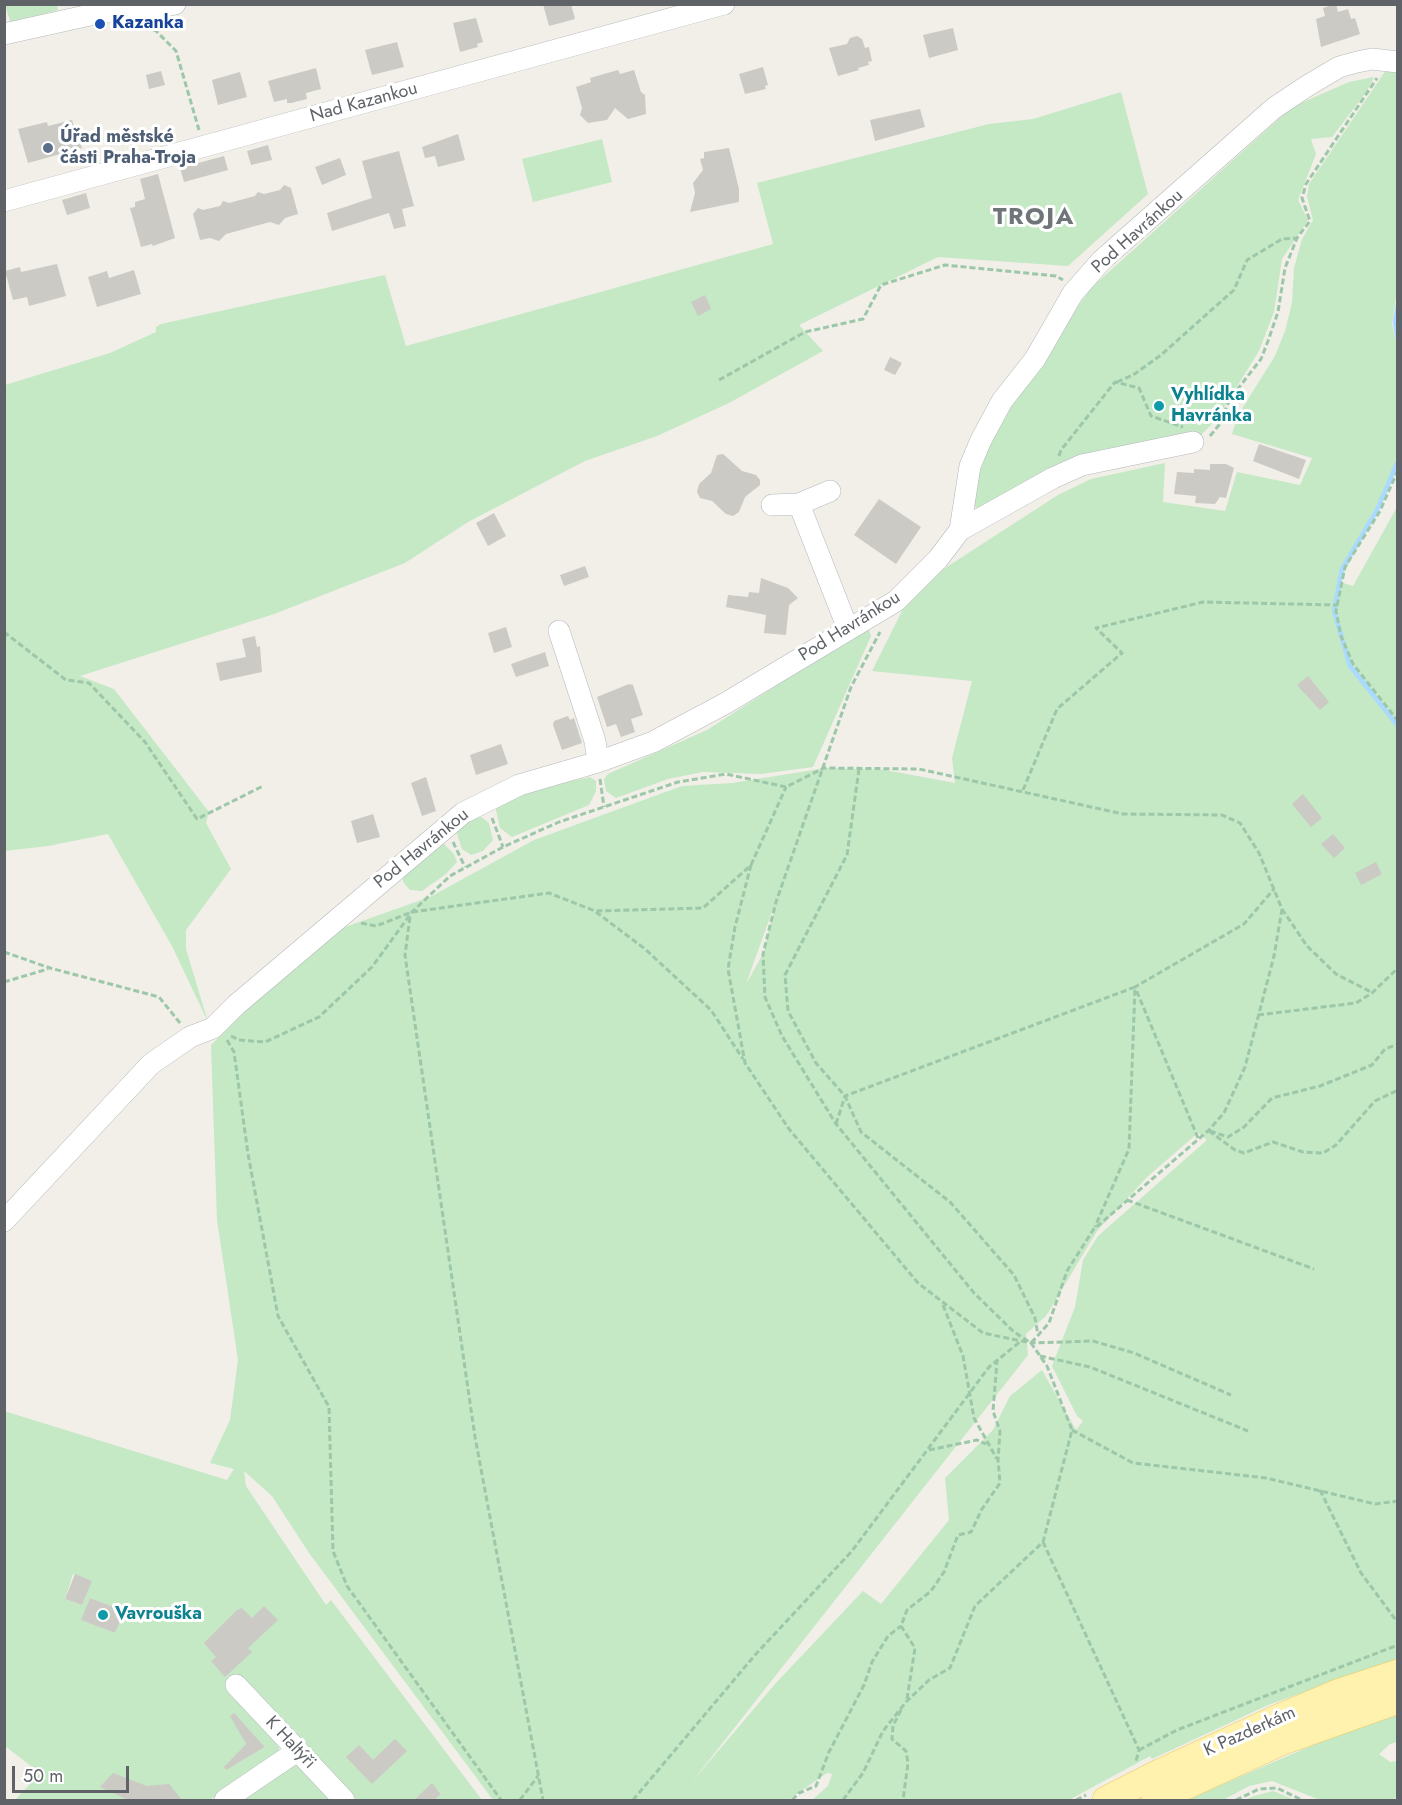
<!DOCTYPE html>
<html>
<head>
<meta charset="utf-8">
<style>
  body { margin:0 }
  #map { position:relative; width:1402px; height:1805px; overflow:hidden; background:#f1efe8; font-family:Jost,sans-serif }
  canvas { display:block }
  .frame { position:absolute; inset:0; border:6px solid #5f6368; pointer-events:none }
  .scale { position:absolute; left:12px; top:1766px; width:117px; height:27px; box-sizing:border-box; border:3px solid #5f6368; border-top:0; padding-left:8px; font-size:18px; line-height:21px; white-space:nowrap; color:#5f6368; -webkit-text-stroke:4px #fff; paint-order:stroke }
</style>
</head>
<body>
<div id="map">
<canvas width="1402" height="1805"></canvas>
<div class="frame"></div>
<div class="scale">50 m</div>
</div>
<script>
const context = document.querySelector('canvas').getContext('2d');
context.lineJoin = 'round';
function paint(path, color) { context.fillStyle = color; context.fill(path, 'evenodd'); }
const shape = rows => new Path2D(rows.map(r => 'M' + r).join(''));
function stroke(path, color, width, dash) { context.strokeStyle = color; context.lineWidth = width; context.lineCap = dash ? 'butt' : 'round'; context.setLineDash(dash || []); context.stroke(path); }
function write(font, color, halo, rows, align = 'center') {
  context.font = font + ' Jost,sans-serif'; context.lineWidth = 6; context.setLineDash([]); context.textBaseline = 'middle'; context.strokeStyle = halo; context.fillStyle = color; for (const [text, x, y, turn = 0] of rows) {
    context.save(); context.translate(x, y); context.rotate((+turn || 0) * Math.PI / 180); context.textAlign = isNaN(turn) ? turn : align; if (halo) context.strokeText(text, 0, 0); context.fillText(text, 0, 0); context.restore();
  }
}
paint(shape([
  [5,5,57,5,58,10,11,23],
  [1386,70,1397,71,1398,285,1392,324,1398,349,1397,452,1394,470,1340,582,1353,586,1397,507,1397,1659,1268,1705,1152,1759,1150,1756,1069,1800,812,1800,828,1786,832,1774,827,1773,788,1800,493,1800,309,1553,272,1496,244,1471,246,1486,326,1605,331,1600,482,1800,434,1800,441,1793,432,1784,414,1800,357,1800,253,1691,279,1743,279,1753,210,1800,15,1800,40,1773,5,1746,4,1411,227,1480,234,1469,210,1463,230,1420,238,1360,217,1220,211,1045,223,1033,225,1022,331,932,430,897,534,840,682,786,732,783,826,768,885,770,955,783,952,758,972,681,872,671,905,605,939,572,1058,495,1091,479,1165,463,1163,502,1225,511,1237,472,1300,485,1312,458,1232,434,1238,415,1275,356,1285,331,1292,303,1294,268,1302,239,1313,220,1307,196,1309,184],
  [774,909,763,954,746,984,773,909],
  [1198,1133,1207,1140,1098,1236,1083,1260,1075,1307,1052,1366,1077,1416,1083,1421,1076,1430,1042,1370,1010,1396,993,1430,945,1478,949,1520,881,1604,863,1591,775,1684,691,1783,1028,1355,1026,1334,1046,1316,1097,1231,1147,1177],
  [73,1574,91,1581,82,1605,65,1599],
  [90,1598,125,1611,115,1633,82,1620],
  [243,1723,265,1747,238,1763,238,1753,246,1744,242,1736],
  [1374,77,1367,91,1332,137,1311,139,1316,154,1298,200,1308,220,1282,259,1274,312,1259,351,1216,420,1200,436,979,511,970,500,990,443,1021,387,1091,288,1292,107,1349,82],
  [1121,92,1148,194,1068,266,938,257,799,325,823,351,729,403,657,436,585,461,468,522,405,563,274,614,80,676,114,689,209,812,206,823,231,869,186,930,186,949,208,1022,172,946,108,834,48,846,5,851,5,385,110,353,156,332,156,327,161,324,385,275,406,346,773,244,757,183,989,124,1033,119],
  [602,139,612,182,533,202,522,159],
  [863,630,869,630,871,636,813,767,761,774,703,772,668,779,616,798,606,791,604,779,608,774,707,730],
  [590,777,596,781,596,791,589,805,512,837,500,828,495,805,549,786],
  [481,817,489,823,493,840,483,851,471,855,462,849,457,834,459,828,469,819],
  [442,842,454,854,457,862,446,874,422,891,410,890,403,882,403,874],
  [1397,1712,1397,1742,1390,1744,1379,1754,1390,1762,1397,1761,1397,1797,1393,1800,1320,1800,1272,1781,1249,1786,1223,1800,1186,1800,1350,1729],
  [298,1763,337,1800,239,1800,287,1766],
  [1273,1791,1295,1800,1246,1800,1251,1797]
]), '#c5e8c5');
stroke(shape([
  [1398,305,1395,322,1398,339],
  [1398,461,1377,510,1342,569,1334,611,1350,666,1398,726]
]), '#aadaff', 4.5);
paint(shape([
  [543,4,571,4,575,19,549,26],
  [1336,4,1338,12,1348,9,1351,19,1355,18,1360,34,1321,47,1316,19,1325,16,1323,8],
  [476,18,483,42,477,44,478,47,460,52,453,23],
  [953,28,958,50,929,58,923,35],
  [857,36,862,39,865,48,869,47,872,61,868,62,869,65,858,68,859,70,838,76,829,48,847,44,850,38],
  [397,42,404,67,372,75,365,50],
  [763,67,768,85,765,86,766,89,745,94,739,74],
  [316,68,321,89,306,93,307,99,291,103,287,103,287,99,274,102,268,81],
  [618,70,620,74,634,70,641,92,645,95,646,114,628,119,615,108,607,120,588,123,580,115,582,108,576,87,591,82,590,78],
  [161,71,165,85,149,89,146,75],
  [240,72,247,97,218,105,212,80],
  [920,109,925,127,875,141,870,120],
  [72,120,82,148,28,163,18,129,47,122,48,126],
  [458,134,465,160,438,167,435,156,425,158,422,147],
  [268,145,272,160,251,165,247,151],
  [729,148,739,189,739,202,690,212,695,193,693,183,703,170,700,159,704,158,704,152],
  [399,151,414,206,402,209,406,226,394,229,389,213,332,231,327,213,372,198,362,161],
  [224,156,228,170,184,182,180,168],
  [340,158,346,175,322,185,315,167],
  [158,174,175,238,153,246,152,244,141,247,130,208,135,207,135,202,145,199,140,179],
  [284,185,291,188,298,214,285,218,279,225,270,222,226,234,219,241,210,238,200,240,193,214,198,208,203,210,220,206,223,201,229,203,255,196,258,192,264,194,280,190],
  [86,193,90,208,67,215,62,200],
  [57,264,66,296,29,306,27,297,13,300,5,271,20,267,21,272],
  [134,270,141,294,97,307,88,277,107,271,109,278],
  [705,295,711,309,698,316,691,302],
  [890,357,902,363,895,375,884,370],
  [1259,444,1306,460,1299,479,1253,461],
  [723,454,742,471,756,475,760,480,760,485,745,497,739,512,733,516,726,514,712,501,700,498,697,492,699,484,711,473,717,455],
  [1210,464,1226,464,1234,468,1226,498,1220,497,1215,504,1195,503,1196,496,1174,494,1177,472,1194,473,1194,469,1210,470],
  [879,499,921,527,896,564,854,535],
  [494,513,506,536,488,546,476,523],
  [585,566,589,577,564,586,560,575],
  [761,578,788,588,798,598,789,605,786,635,764,633,766,615,726,607,728,595,748,597,749,592,759,593],
  [506,627,512,647,494,653,488,633],
  [255,636,257,647,260,646,262,672,220,681,216,663,246,657,242,639],
  [545,652,549,666,516,677,511,664],
  [1308,676,1329,702,1320,710,1297,685],
  [629,684,633,685,643,715,631,719,635,732,621,737,616,724,607,727,597,697],
  [568,716,570,720,574,718,582,743,562,750,553,725,554,721],
  [501,744,508,764,476,775,470,755],
  [426,777,436,811,422,816,411,783],
  [1303,794,1322,818,1311,827,1292,804],
  [373,814,380,837,357,843,351,821],
  [1333,834,1345,848,1334,858,1321,844],
  [1376,862,1382,874,1361,885,1355,873],
  [75,1574,92,1581,82,1605,65,1599],
  [90,1598,125,1611,115,1633,81,1620],
  [264,1606,278,1620,248,1648,252,1652,225,1677,211,1661,216,1657,204,1643,237,1610,242,1608,252,1618],
  [234,1713,265,1747,226,1770,224,1767,246,1744,230,1716],
  [395,1739,407,1751,372,1784,346,1757,359,1745,373,1760],
  [113,1773,147,1786,169,1784,182,1800,128,1800,100,1787],
  [432,1783,441,1794,434,1800,414,1800]
]), '#cccac5');
const minor = shape([
  [4,34,99,13,175,4],
  [4,201,724,4],
  [799,504,848,629],
  [772,505,799,504,830,491],
  [960,530,970,466,981,440,1002,401,1035,359,1073,293,1102,260,1274,108,1307,86,1339,67,1357,62,1372,59,1398,62],
  [559,631,595,741,598,762],
  [4,1221,151,1064,190,1037,213,1028,236,1005,463,813,519,785,598,762,653,742,726,703,896,601,938,559,960,530,1053,478,1082,465,1193,442],
  [236,1685,344,1800],
  [225,1800,297,1751]
]);
const major = shape([
  [1106,1800,1155,1775,1276,1719,1340,1692,1398,1673],
  [1155,1800,1283,1741,1398,1700]
]);
stroke(minor, '#b5b8bc', 22);
stroke(major, '#f2c960', 28);
stroke(shape([
  [145,26,156,31,176,51,199,130],
  [719,380,805,332,863,319,881,285,945,265,1056,276,1063,280],
  [1117,382,1133,375,1161,355,1234,290,1247,260,1282,239,1297,238],
  [1210,436,1219,425,1230,399,1261,359,1268,341,1278,312,1285,268,1297,238,1310,221,1302,198,1306,184,1377,78],
  [1059,456,1061,450,1115,382,1139,388,1151,416,1183,427],
  [1398,470,1380,511,1345,567,1336,611,1341,636,1353,664,1398,721],
  [4,632,66,680,89,683,145,742,197,819,263,786],
  [859,769,847,855,785,975,788,1011,816,1063,845,1096,861,1132,950,1202,1014,1275,1035,1318,1038,1335],
  [600,779,604,807],
  [1023,790,1057,709,1122,653,1096,628,1203,602,1338,605],
  [492,818,503,847],
  [453,842,465,867],
  [751,865,735,927,728,969,745,1063,789,1129,918,1283,983,1333,1031,1343,1093,1341,1134,1353,1231,1395],
  [1282,909,1307,946,1336,974,1371,992],
  [596,912,645,949,711,1010,743,1059],
  [410,917,405,955,475,1437,543,1800],
  [361,923,376,926,412,912,549,893,595,911,703,908,751,865,786,787],
  [4,952,50,968,159,997,180,1023],
  [4,982,48,969],
  [1258,1015,1356,1003,1372,993,1398,968],
  [231,1036,239,1040,265,1042,319,1017,372,967,412,912,450,876,503,847,559,822,678,782,726,774,786,787,824,768,919,769,1123,814,1222,815,1240,823,1259,853,1282,909,1274,956,1245,1067,1224,1113,1209,1130,1093,1230,1067,1271,1049,1323,1031,1343],
  [227,1040,234,1052,248,1154,278,1316,329,1407,333,1551,347,1586,501,1800],
  [836,1124,845,1096,1135,987,1129,1149,1095,1227],
  [1209,1131,1235,1150,1244,1153,1273,1142,1303,1152,1323,1153,1336,1145,1375,1101,1398,1090],
  [1210,1131,1228,1137,1244,1127,1272,1098,1320,1086,1372,1065,1385,1049,1398,1044],
  [1198,1138,1135,987,1244,924,1274,889],
  [1127,1200,1314,1269],
  [943,1305,963,1356,974,1418,997,1459],
  [1040,1356,1090,1367,1248,1431],
  [1072,1430,1133,1463,1266,1478,1375,1504,1398,1501],
  [929,1450,977,1440,986,1444],
  [1320,1490,1361,1573,1398,1623],
  [1043,1542,1139,1750,1136,1761],
  [907,1699,915,1648,901,1626,907,1610,931,1591,944,1572,958,1535,971,1532,982,1509,1000,1483,998,1460,1000,1431,993,1411,997,1361],
  [901,1710,893,1726,892,1739,906,1751,908,1763,903,1800],
  [1139,1750,1177,1730,1398,1645],
  [520,1800,538,1776],
  [633,1800,755,1655,852,1551,989,1367,1021,1341],
  [792,1800,799,1793,816,1786,829,1752,864,1685,872,1662,888,1636,901,1626],
  [843,1800,863,1773,883,1731,906,1702,929,1680,950,1668,975,1606,1043,1542,1072,1430,1047,1366,1031,1343,1014,1332,974,1293,836,1124,782,1036,765,997,763,954,776,902,851,687,880,632],
  [1076,1800,1086,1795],
  [1236,1800,1259,1789,1277,1788,1302,1800]
]), '#9cc7a9', 3, [6, 3]);
stroke(minor, '#fff', 21);
stroke(major, '#fff2af', 27);
for (const [x, y, r, color] of [
  [100,24,6,"#1a4fb4"],
  [48,148,6,"#5c6f8a"],
  [1159,406,6,"#0f9aa8"],
  [103,1615,6,"#0f9aa8"]
]) { const dot = new Path2D(); dot.arc(x, y, r, 0, 2 * Math.PI); context.fillStyle = color; context.fill(dot); stroke(dot, '#fff', 2); }
write('bold 18px', '#164399', '#fff', [
  ["Kazanka",112,24]
], 'left');
write('18px', '#5f6368', '#fff', [
  ["Nad Kazankou",364,103,-15],
  ["Pod Havránkou",1138,232,-42],
  ["Pod Havránkou",850,627,-32],
  ["Pod Havránkou",422,849,-39],
  ["K Pazderkám",1250,1732,-24],
  ["K Haltýři",290,1743,47]
]);
write('bold 18px', '#4e5e75', '#fff', [
  ["Úřad městské",60,138],
  ["části Praha-Troja",60,159]
], 'left');
write('bold 18px', '#0d838f', '#fff', [
  ["Vyhlídka",1171,396],
  ["Havránka",1171,417],
  ["Vavrouška",115,1615]
], 'left');
context.letterSpacing = '1.5px';
write('bold 24px', '#70757a', '#fff', [
  ["TROJA",1034,218]
]);
context.letterSpacing = '0px';
</script>
</body>
</html>
